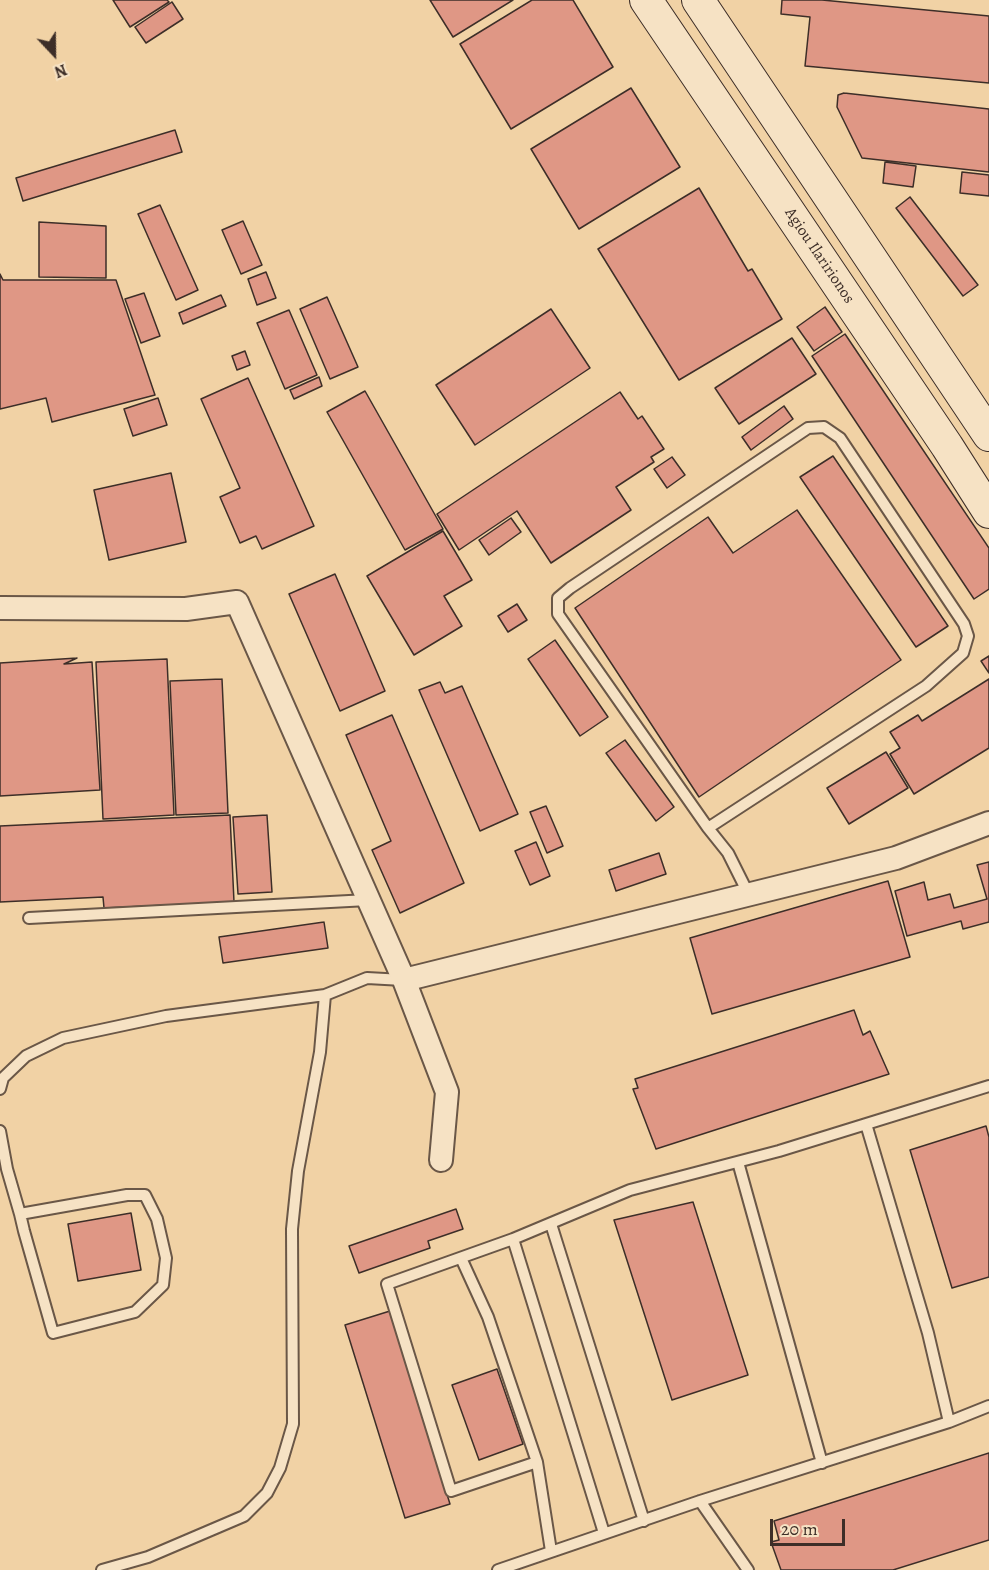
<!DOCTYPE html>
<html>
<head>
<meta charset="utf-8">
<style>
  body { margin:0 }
  #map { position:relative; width:989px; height:1570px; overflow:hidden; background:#f1d2a5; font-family:Alegreya,serif }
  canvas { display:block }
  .north { position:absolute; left:24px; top:24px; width:60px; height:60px; -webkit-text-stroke:4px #f6e2c4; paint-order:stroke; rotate:158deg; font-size:16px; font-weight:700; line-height:24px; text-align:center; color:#3d2e28 }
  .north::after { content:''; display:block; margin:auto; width:21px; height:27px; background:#3d2e28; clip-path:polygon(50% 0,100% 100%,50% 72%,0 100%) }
  .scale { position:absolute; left:770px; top:1519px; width:75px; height:27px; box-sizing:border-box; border:3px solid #3d2e28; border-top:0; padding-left:8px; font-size:18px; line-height:21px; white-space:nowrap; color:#3d2e28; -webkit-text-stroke:4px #f6e2c4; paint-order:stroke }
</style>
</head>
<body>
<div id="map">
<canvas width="989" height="1570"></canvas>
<div class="north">N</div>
<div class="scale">20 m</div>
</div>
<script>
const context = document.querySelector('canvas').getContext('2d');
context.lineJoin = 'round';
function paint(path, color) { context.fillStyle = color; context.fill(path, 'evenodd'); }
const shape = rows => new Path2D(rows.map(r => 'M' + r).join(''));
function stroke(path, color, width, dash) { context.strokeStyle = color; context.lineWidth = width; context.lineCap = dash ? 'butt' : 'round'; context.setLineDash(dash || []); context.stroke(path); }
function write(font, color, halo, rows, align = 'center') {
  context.font = font + ' Alegreya,serif'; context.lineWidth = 5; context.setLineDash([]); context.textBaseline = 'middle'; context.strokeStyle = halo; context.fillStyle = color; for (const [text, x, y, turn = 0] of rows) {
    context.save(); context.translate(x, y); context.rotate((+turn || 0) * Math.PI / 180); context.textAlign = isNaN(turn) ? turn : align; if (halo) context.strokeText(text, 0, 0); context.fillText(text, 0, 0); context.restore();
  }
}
const building = shape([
  [113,0,167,0,169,2,130,27,113,0],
  [430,0,513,0,453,37,430,0],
  [532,0,573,0,613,67,511,129,460,44,532,0],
  [782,0,822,0,989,16,989,83,805,66,810,17,781,14,782,0],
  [172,2,183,19,146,43,135,27,172,2],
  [631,88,680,167,579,229,531,149,631,88],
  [844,93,989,109,989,172,862,158,837,107,838,95,844,93],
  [175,130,182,152,23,201,16,178,175,130],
  [885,162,916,166,913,187,883,183,885,162],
  [962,172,989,175,989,196,960,193,962,172],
  [699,188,748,271,752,269,782,319,679,380,598,249,699,188],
  [910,197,978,285,963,296,896,208,910,197],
  [160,205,198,290,176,300,138,214,160,205],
  [243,221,262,265,241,274,222,230,243,221],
  [39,222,106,226,106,278,39,277,39,222],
  [266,272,276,298,257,305,248,279,266,272],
  [0,274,3,280,116,280,155,395,52,422,46,398,0,409,0,274],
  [144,293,160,336,141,343,125,299,144,293],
  [221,295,226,306,183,324,179,313,221,295],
  [327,297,358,367,330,379,300,309,327,297],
  [825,307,842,332,814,351,797,327,825,307],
  [551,309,590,368,475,445,436,385,551,309],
  [289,310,317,375,285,389,257,323,289,310],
  [845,334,989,548,989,589,974,599,812,356,845,334],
  [792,338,816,374,739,424,715,388,792,338],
  [245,351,250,365,237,370,232,356,245,351],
  [319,377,322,386,294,399,290,390,319,377],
  [248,378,314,526,262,549,256,536,240,543,220,497,240,488,201,399,248,378],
  [365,391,443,529,405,550,327,412,365,391],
  [620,392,638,419,642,416,664,449,651,457,654,462,616,487,631,510,551,563,517,511,459,550,437,514,620,392],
  [158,398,167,425,133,436,124,409,158,398],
  [784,406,793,419,751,450,742,437,784,406],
  [833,456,948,626,916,647,800,477,833,456],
  [672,457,685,475,667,488,654,469,672,457],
  [171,473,186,542,109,560,94,490,171,473],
  [797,510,901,660,699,797,575,608,708,517,733,553,797,510],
  [511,518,521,532,489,555,479,540,511,518],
  [443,531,472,580,444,596,462,626,414,655,367,576,443,531],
  [335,574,385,691,340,711,289,594,335,574],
  [517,604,527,620,508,632,498,616,517,604],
  [555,640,608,717,580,736,528,659,555,640],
  [989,656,989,673,981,661,989,656],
  [77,658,64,664,92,662,100,790,0,796,0,663,77,658],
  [167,659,174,815,103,819,96,662,167,659],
  [222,679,228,813,176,815,170,681,222,679],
  [989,679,989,748,914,794,890,754,900,748,890,732,918,715,922,721,989,679],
  [440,682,445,693,462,686,518,814,480,831,419,690,440,682],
  [392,715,464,883,400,913,372,850,391,841,346,735,392,715],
  [625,740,674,807,656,821,606,753,625,740],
  [886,752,908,788,849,824,827,788,886,752],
  [546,806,563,846,547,853,530,812,546,806],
  [230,815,234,902,104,908,103,897,0,902,0,826,230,815],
  [267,815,272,892,238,894,233,817,267,815],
  [536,842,550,876,530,885,515,851,536,842],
  [659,853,666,874,616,891,609,870,659,853],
  [989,862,989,922,963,929,961,921,907,936,895,891,924,882,928,900,950,894,954,908,987,899,977,865,989,862],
  [888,881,910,957,712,1014,690,938,888,881],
  [324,922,328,948,223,963,219,937,324,922],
  [854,1010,863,1035,870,1031,889,1074,656,1149,633,1089,638,1088,635,1079,854,1010],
  [986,1126,989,1137,989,1277,952,1288,910,1150,986,1126],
  [693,1202,748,1375,672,1400,614,1220,693,1202],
  [456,1209,463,1229,428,1241,430,1248,359,1273,349,1246,456,1209],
  [131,1213,141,1270,78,1281,68,1224,131,1213],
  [390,1311,450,1504,405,1518,345,1325,390,1311],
  [497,1369,523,1444,479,1460,452,1385,497,1369],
  [989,1453,989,1540,893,1570,781,1570,771,1542,779,1540,774,1521,989,1453]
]);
paint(building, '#df9785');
stroke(building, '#3d2e28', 1.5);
const service = shape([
  [708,828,926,686,963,653,968,636,964,624,840,438,824,427,808,428,570,588,558,598,558,614,708,828,728,853,749,895],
  [29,918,368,900],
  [0,1089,3,1078,26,1056,63,1038,166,1016,325,995,367,978,403,980],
  [866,1124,928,1333,949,1422],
  [0,1131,7,1169,20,1214,24,1231,53,1333,135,1312,163,1285,166,1258,157,1219,145,1195,127,1195,20,1214],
  [738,1162,822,1463],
  [551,1224,644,1521],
  [513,1239,604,1533],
  [461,1258,488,1317,537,1462,551,1551],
  [537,1462,451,1491,387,1284,513,1239,630,1190,779,1151,989,1086],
  [700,1501,748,1570],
  [102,1570,148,1557,244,1516,267,1493,280,1468,293,1424,292,1229,298,1171,320,1052,325,995],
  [498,1570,700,1501,949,1422,989,1406]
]);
const minor = shape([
  [0,608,186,609,237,602,404,980,447,1092,441,1160],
  [404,980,896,858,989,823]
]);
const secondary = shape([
  [646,0,947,446,989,512],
  [698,0,989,435]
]);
stroke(service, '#6a5747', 14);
stroke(minor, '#6a5747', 26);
stroke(secondary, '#3d2e28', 34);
stroke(service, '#f6e2c4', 10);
stroke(minor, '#f6e2c4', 22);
stroke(secondary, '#f6e2c4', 32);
write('16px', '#3d2e28', '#f6e2c4', [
  ["Agiou Ilaririonos",819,256,56]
]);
</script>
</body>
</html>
